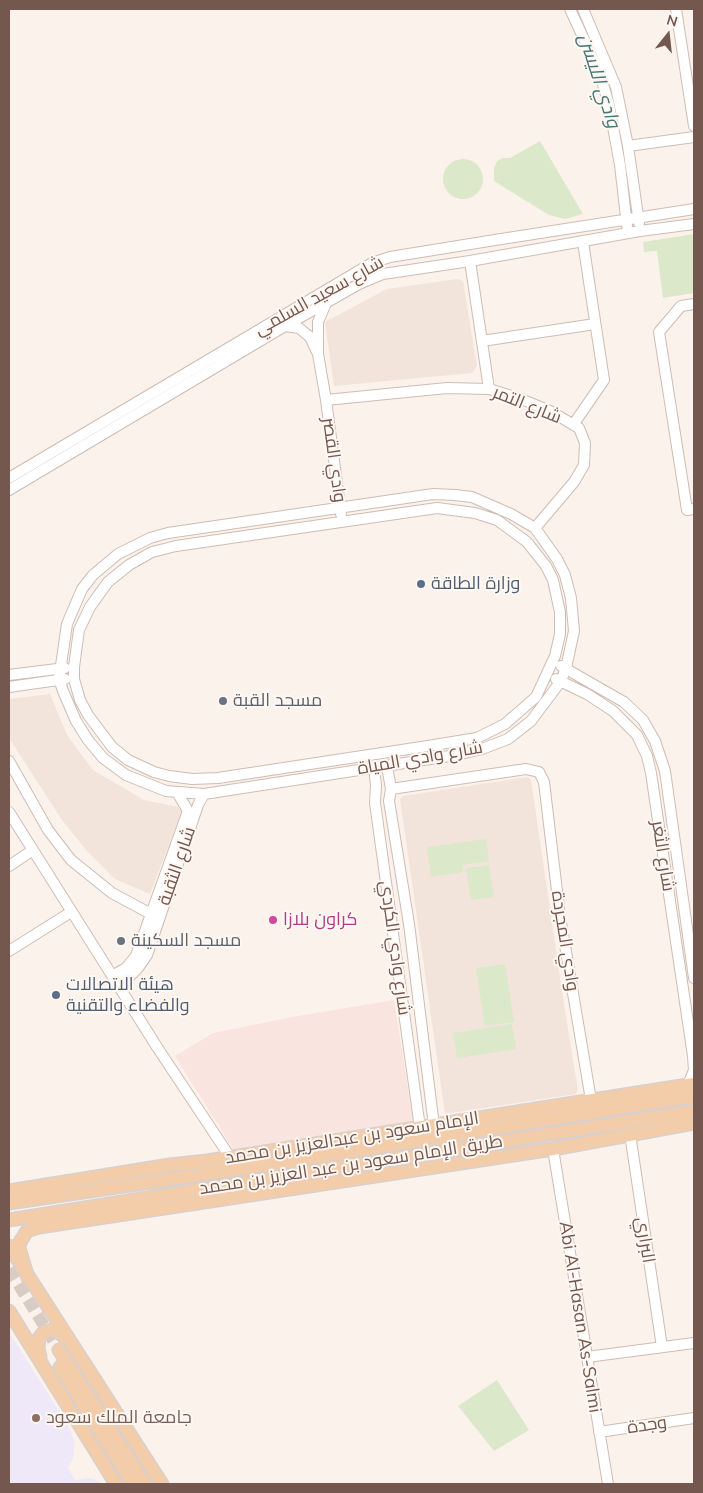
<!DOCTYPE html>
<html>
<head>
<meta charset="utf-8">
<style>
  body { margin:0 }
  #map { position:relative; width:703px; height:1493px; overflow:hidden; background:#fbf3eb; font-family:Mulish,sans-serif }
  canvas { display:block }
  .frame { position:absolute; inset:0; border:10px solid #745850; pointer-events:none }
  .north { position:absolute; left:643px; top:10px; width:50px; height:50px; -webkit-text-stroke:4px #fef7f2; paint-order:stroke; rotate:16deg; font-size:14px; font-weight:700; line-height:20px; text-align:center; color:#745850 }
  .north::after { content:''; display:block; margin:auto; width:18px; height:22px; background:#745850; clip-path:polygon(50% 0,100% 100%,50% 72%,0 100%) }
</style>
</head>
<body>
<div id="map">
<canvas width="703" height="1493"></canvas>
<div class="frame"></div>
<div class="north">N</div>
</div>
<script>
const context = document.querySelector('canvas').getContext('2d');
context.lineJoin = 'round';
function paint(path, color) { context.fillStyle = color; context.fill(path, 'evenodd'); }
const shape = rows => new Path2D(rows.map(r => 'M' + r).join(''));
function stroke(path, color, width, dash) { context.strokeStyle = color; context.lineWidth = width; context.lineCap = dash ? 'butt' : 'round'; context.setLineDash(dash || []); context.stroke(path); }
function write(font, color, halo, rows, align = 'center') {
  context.font = font + ' Mulish,Cairo,sans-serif'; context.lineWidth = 4; context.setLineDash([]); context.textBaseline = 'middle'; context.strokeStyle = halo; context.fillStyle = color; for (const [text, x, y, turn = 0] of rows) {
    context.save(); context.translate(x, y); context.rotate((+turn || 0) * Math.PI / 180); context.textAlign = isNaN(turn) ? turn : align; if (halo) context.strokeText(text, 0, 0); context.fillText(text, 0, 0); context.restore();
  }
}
paint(shape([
  [457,279,463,281,477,366,472,373,334,386,325,322,387,289],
  [50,694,67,735,93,770,144,800,183,808,150,894,115,879,87,851,62,820,9,738,9,699],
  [528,777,531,780,566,1017,578,1090,576,1094,445,1114,400,799,403,796]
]), '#f2e4da');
paint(shape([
  [394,1000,413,1121,233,1149,175,1056,213,1033,292,1017]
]), '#fae4e0');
paint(shape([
  [9,1332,69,1427,75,1443,73,1459,68,1467,71,1473,76,1480,87,1478,94,1479,104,1484,9,1484]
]), '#efe8f8');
paint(shape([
  [540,141,583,214,565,219,549,215,494,181,494,168,497,161,503,158,510,158],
  '443 179a20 20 0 1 1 40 0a20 20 0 1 1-40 0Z',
  [694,234,694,293,663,298,657,251,644,252,643,242],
  [486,839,489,861,462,865,463,872,431,877,427,847],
  [489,865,494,897,471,900,466,868],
  [505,964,514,1022,485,1026,476,968],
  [512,1024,516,1049,457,1058,453,1033],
  [497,1380,529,1430,494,1451,458,1406]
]), '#dbe8ca');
stroke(shape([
  [9,1269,59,1350]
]), '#d9ccc4', 12, [12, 6]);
const minor = shape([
  [570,9,600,74,609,105,620,165,627,226],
  [583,9,616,87,628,146,639,223],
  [676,9,694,126],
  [628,146,694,137],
  [470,261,489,389],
  [326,303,318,322,318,354,326,400,341,514],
  [694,304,681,306,659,332,687,510,694,509],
  [285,326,299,328,305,333,310,337,317,352],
  [482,341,595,324],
  [326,400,447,388,489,389,521,399,550,411,579,428,585,443,584,465,574,482,535,528],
  [573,425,604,380,583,242],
  [9,478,372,263,390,257,495,240,694,209],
  [9,490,285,326,359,284,383,274,470,261,640,231,694,224],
  [433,494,455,495,472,497,511,514,535,528,557,559,565,575,571,598,574,631,566,668,561,681,531,721,508,739,482,749,456,755,204,794,166,791,126,775,103,758,88,740,76,721,63,691,59,679,67,624,82,589,93,575,118,554,150,538,168,533,433,494],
  [437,508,475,513,497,520,527,542,546,566,553,580,560,612,560,634,555,656,536,697,505,724,477,738,428,746,218,778,192,779,169,776,154,772,128,760,112,747,88,715,80,700,74,679,74,667,79,630,90,607,108,582,129,565,152,552,176,546,437,508],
  [561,666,624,702,643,720,655,741,665,771,694,978],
  [9,675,65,668],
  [556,679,587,694,613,711,637,735,647,756,651,773,693,1056,694,1070,688,1085],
  [9,687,65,679],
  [9,761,48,830,71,860,112,893,151,914],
  [387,766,391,789,389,801,409,924,434,1126],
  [374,768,376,785,375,803,420,1128],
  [391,789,526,769,539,772,544,782,560,916,591,1100],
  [9,812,157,1047,230,1157],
  [9,866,33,850],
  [9,951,71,912],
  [112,976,126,968,136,956,188,811,177,792],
  [116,982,131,975,138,968,147,955,198,805,204,794],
  [630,1134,662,1347],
  [553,1149,608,1484],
  [587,1357,694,1343],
  [599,1432,694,1418]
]);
const major = shape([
  [9,1191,170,1165,207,1161,694,1084],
  [9,1203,292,1161,694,1096],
  [9,1220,694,1111],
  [9,1246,162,1484],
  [28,1278,19,1248,20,1242,27,1231,39,1227,553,1149,694,1123],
  [9,1311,116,1484],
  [59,1350,145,1484],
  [40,1357,38,1348,39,1338,44,1332,52,1330,59,1332,66,1339],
  [60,1367,133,1484]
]);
stroke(minor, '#cfbcb4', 12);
stroke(major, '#d8d0ce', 15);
stroke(minor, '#fff', 10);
stroke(major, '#f3cdaa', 12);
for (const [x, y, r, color] of [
  [421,584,5,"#5c6f8a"],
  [223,701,5,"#6b7280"],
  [273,920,5,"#d1479c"],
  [121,941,5,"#6b7280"],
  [56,995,5,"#5c6f8a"],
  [36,1418,5,"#8d6e63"]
]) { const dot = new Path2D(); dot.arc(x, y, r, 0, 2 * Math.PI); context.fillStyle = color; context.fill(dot); stroke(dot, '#fef7f2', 2); }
write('18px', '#745850', '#fef7f2', [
  ["شارع سعيد السلمي",319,296,-29],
  ["شارع التمر",527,405,22],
  ["وادي القصر",334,460,82],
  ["شارع وادي المياة",420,758,-10],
  ["شارع الثغر",663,856,81],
  ["شارع الثقبة",177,866,-71],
  ["وادي المجردة",565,941,81],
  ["شارع وادي الكردي",395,948,82],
  ["الإمام سعود بن عبدالعزيز بن محمد",352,1138,-9],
  ["طريق الإمام سعود بن عبد العزيز بن محمد",351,1165,-9],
  ["البراري",645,1240,81],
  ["Abi Al-Hasan As-Salmi",580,1317,81],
  ["وجدة",647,1425,-8]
]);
write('18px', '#4e5e75', '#fef7f2', [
  ["وزارة الطاقة",431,584],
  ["هيئة الاتصالات",66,985],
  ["والفضاء والتقنية",66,1006]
], 'left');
write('18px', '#5b616d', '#fef7f2', [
  ["مسجد القبة",233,701],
  ["مسجد السكينة",131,941]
], 'left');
write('18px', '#b23c85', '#fef7f2', [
  ["كراون بلازا",283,920]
], 'left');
write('18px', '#785e54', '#fef7f2', [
  ["جامعة الملك سعود",46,1418]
], 'left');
write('italic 19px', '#457778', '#fef7f2', [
  ["وادي الليسن",599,81,72]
]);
</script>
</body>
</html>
